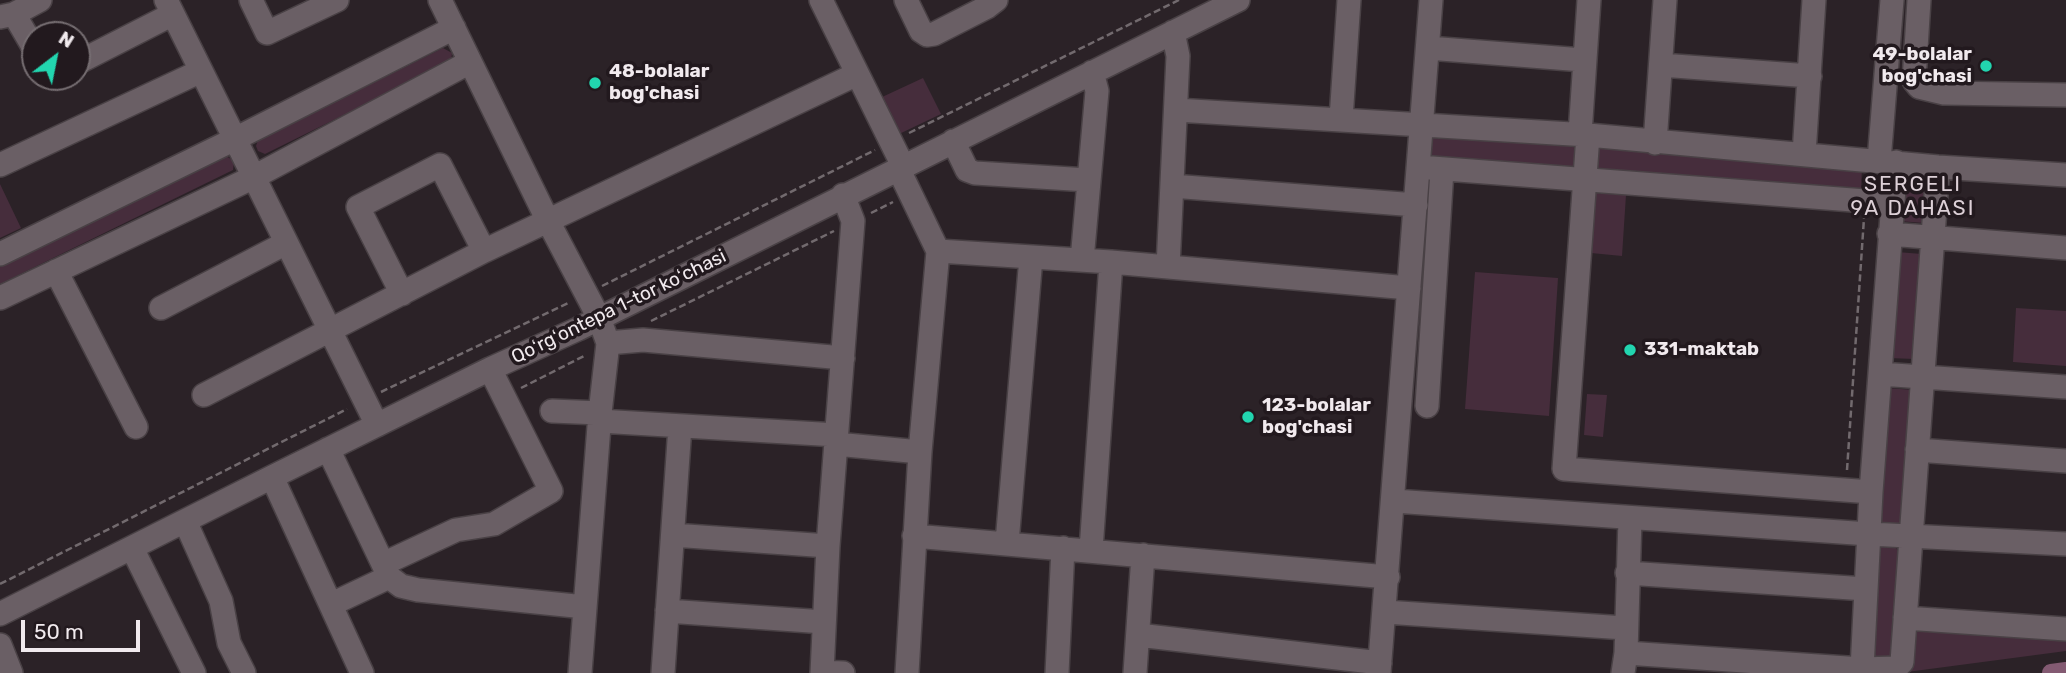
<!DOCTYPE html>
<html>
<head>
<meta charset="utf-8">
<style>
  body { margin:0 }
  #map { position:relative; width:2066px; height:673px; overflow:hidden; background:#2b2227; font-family:Rubik,sans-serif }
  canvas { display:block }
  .north { position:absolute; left:21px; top:21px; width:70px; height:70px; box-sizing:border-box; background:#22191e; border:2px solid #756d71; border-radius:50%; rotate:32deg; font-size:19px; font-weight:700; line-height:28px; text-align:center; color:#f1eaee }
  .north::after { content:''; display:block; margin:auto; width:24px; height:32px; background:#22d5af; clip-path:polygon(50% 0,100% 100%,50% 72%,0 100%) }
  .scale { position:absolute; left:21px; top:620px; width:119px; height:32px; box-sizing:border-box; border:4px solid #f1eaee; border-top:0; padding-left:9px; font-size:21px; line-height:24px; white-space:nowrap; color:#f1eaee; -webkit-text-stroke:5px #22191e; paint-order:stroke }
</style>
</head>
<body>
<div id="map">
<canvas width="2066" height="673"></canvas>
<div class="north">N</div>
<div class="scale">50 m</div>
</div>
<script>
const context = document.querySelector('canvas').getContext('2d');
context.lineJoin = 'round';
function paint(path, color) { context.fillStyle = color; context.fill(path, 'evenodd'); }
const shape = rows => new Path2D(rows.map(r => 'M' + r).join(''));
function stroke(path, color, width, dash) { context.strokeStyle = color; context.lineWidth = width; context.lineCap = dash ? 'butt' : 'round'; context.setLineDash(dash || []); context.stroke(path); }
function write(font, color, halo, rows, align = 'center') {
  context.font = font + ' Rubik,sans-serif'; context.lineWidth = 7; context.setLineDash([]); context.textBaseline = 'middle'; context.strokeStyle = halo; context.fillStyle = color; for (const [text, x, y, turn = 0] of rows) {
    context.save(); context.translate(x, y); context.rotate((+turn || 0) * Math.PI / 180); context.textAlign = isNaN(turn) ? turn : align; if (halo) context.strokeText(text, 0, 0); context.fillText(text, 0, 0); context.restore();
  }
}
paint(shape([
  [443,48,452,53,451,62,265,154,258,151,256,146,258,140],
  [923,78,941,114,897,135,880,98],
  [1430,133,1579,144,1578,168,1427,159],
  [1594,145,1862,166,1861,192,1595,171],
  [226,156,234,161,233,170,0,284,0,267],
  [1902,174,1927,176,1924,223,1899,221],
  [0,184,21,228,0,238],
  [1595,193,1626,195,1622,256,1591,253],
  [1897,252,1922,254,1914,359,1889,358],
  [1475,272,1558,278,1549,416,1465,409],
  [2016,308,2066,311,2066,366,2013,362],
  [1887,388,1914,390,1901,522,1898,525,1880,523],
  [1587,394,1607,395,1603,437,1584,435],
  [1890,543,1900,552,1891,656,1881,660,1873,657,1878,545],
  [1913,627,2066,635,2066,651,1907,672]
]), '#462d3c');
stroke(shape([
  [2051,673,2066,671]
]), '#835a72', 18);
const minor = shape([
  [166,0,377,425],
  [251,0,267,33,337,0],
  [440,0,548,221,599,318,608,343,600,413,580,673],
  [821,0,903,166],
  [906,0,921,31,927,35,934,34,987,7,996,0],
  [1919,0,1914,81,1919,87,1944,93,2066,95],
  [14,14,35,50],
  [0,17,14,14,40,0],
  [1428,48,1583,60],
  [77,63,173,14],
  [1661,65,1810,76],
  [1176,110,1588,135,1938,167,2066,175],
  [1341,119,1349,0],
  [1580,134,1589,0],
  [1588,135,1564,469,1871,492],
  [953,141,967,170,975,173,1088,180],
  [1655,143,1665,0],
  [1804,154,1814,0],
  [1879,161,1892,0],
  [0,165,201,71],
  [1419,167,1892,203],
  [898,168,938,251,920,452,907,673],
  [1172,186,1416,205],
  [1889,234,2066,248],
  [938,251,1111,262,1409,288],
  [0,254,235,139,454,28],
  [1082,260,1097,91,1092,72],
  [1168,267,1178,56,1173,32],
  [56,271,136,427],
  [402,294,358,207,440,165,484,251],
  [0,298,254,177,470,62],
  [161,308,286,243],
  [608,343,643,340,843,358],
  [1880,374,2066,387],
  [204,395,484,251,857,74],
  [1427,406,1442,170],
  [552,411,600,413],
  [599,421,837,435],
  [836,444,920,452],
  [328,449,383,564,456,530,494,524,551,491,490,369],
  [1917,450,2066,461],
  [272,477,362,673],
  [1394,501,1869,534,2066,544],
  [185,521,221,601,229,643,244,673],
  [673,535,828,546],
  [914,536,1388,577],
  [1007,543,1031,257],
  [132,548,194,673],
  [1091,550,1111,262],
  [383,564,389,577,401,586,418,590,585,607],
  [1627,573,1866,589],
  [332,604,389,577],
  [667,611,824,622],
  [1385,612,1625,628],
  [0,614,272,477,490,369,578,329,1238,0],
  [1905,618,2066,629],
  [1138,635,1380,663],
  [0,645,11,673],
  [1626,653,1862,669,1896,668,1902,662,1938,167],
  [1862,669,1871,492,1896,162],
  [822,672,843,673],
  [663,673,680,426],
  [822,673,828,546,853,221,843,195],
  [1057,673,1063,548],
  [1135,673,1143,555],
  [1379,673,1431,0],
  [1623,673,1626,653,1630,518]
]);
stroke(minor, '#494145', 26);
stroke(shape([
  [909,133,1179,0],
  [871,213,893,202],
  [602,286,875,150],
  [651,321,834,231],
  [521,388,586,355],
  [381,392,568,303],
  [1847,470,1864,218],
  [0,584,347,409]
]), '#726a6e', 2.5, [7, 3.5]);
stroke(minor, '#6a5f65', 23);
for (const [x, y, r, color] of [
  [1986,66,7,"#22d5af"],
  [595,83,7,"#22d5af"],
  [1630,350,7,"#22d5af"],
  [1248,417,7,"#22d5af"]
]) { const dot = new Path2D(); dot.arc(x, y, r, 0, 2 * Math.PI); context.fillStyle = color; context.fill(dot); stroke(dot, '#22191e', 2.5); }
write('bold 19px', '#f1eaee', '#22191e', [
  ["49-bolalar",1972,55,"right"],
  ["bog'chasi",1972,77,"right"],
  ["48-bolalar",609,72],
  ["bog'chasi",609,94],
  ["331-maktab",1644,350],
  ["123-bolalar",1262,406],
  ["bog'chasi",1262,428]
], 'left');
write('19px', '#f1eaee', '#22191e', [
  ["Qoʻrgʻontepa 1-tor koʻchasi",619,307,-26]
]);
context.letterSpacing = '2px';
write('21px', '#ddd0d7', '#22191e', [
  ["SERGELI",1913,185],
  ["9A DAHASI",1913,209]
]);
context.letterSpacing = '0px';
</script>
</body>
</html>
